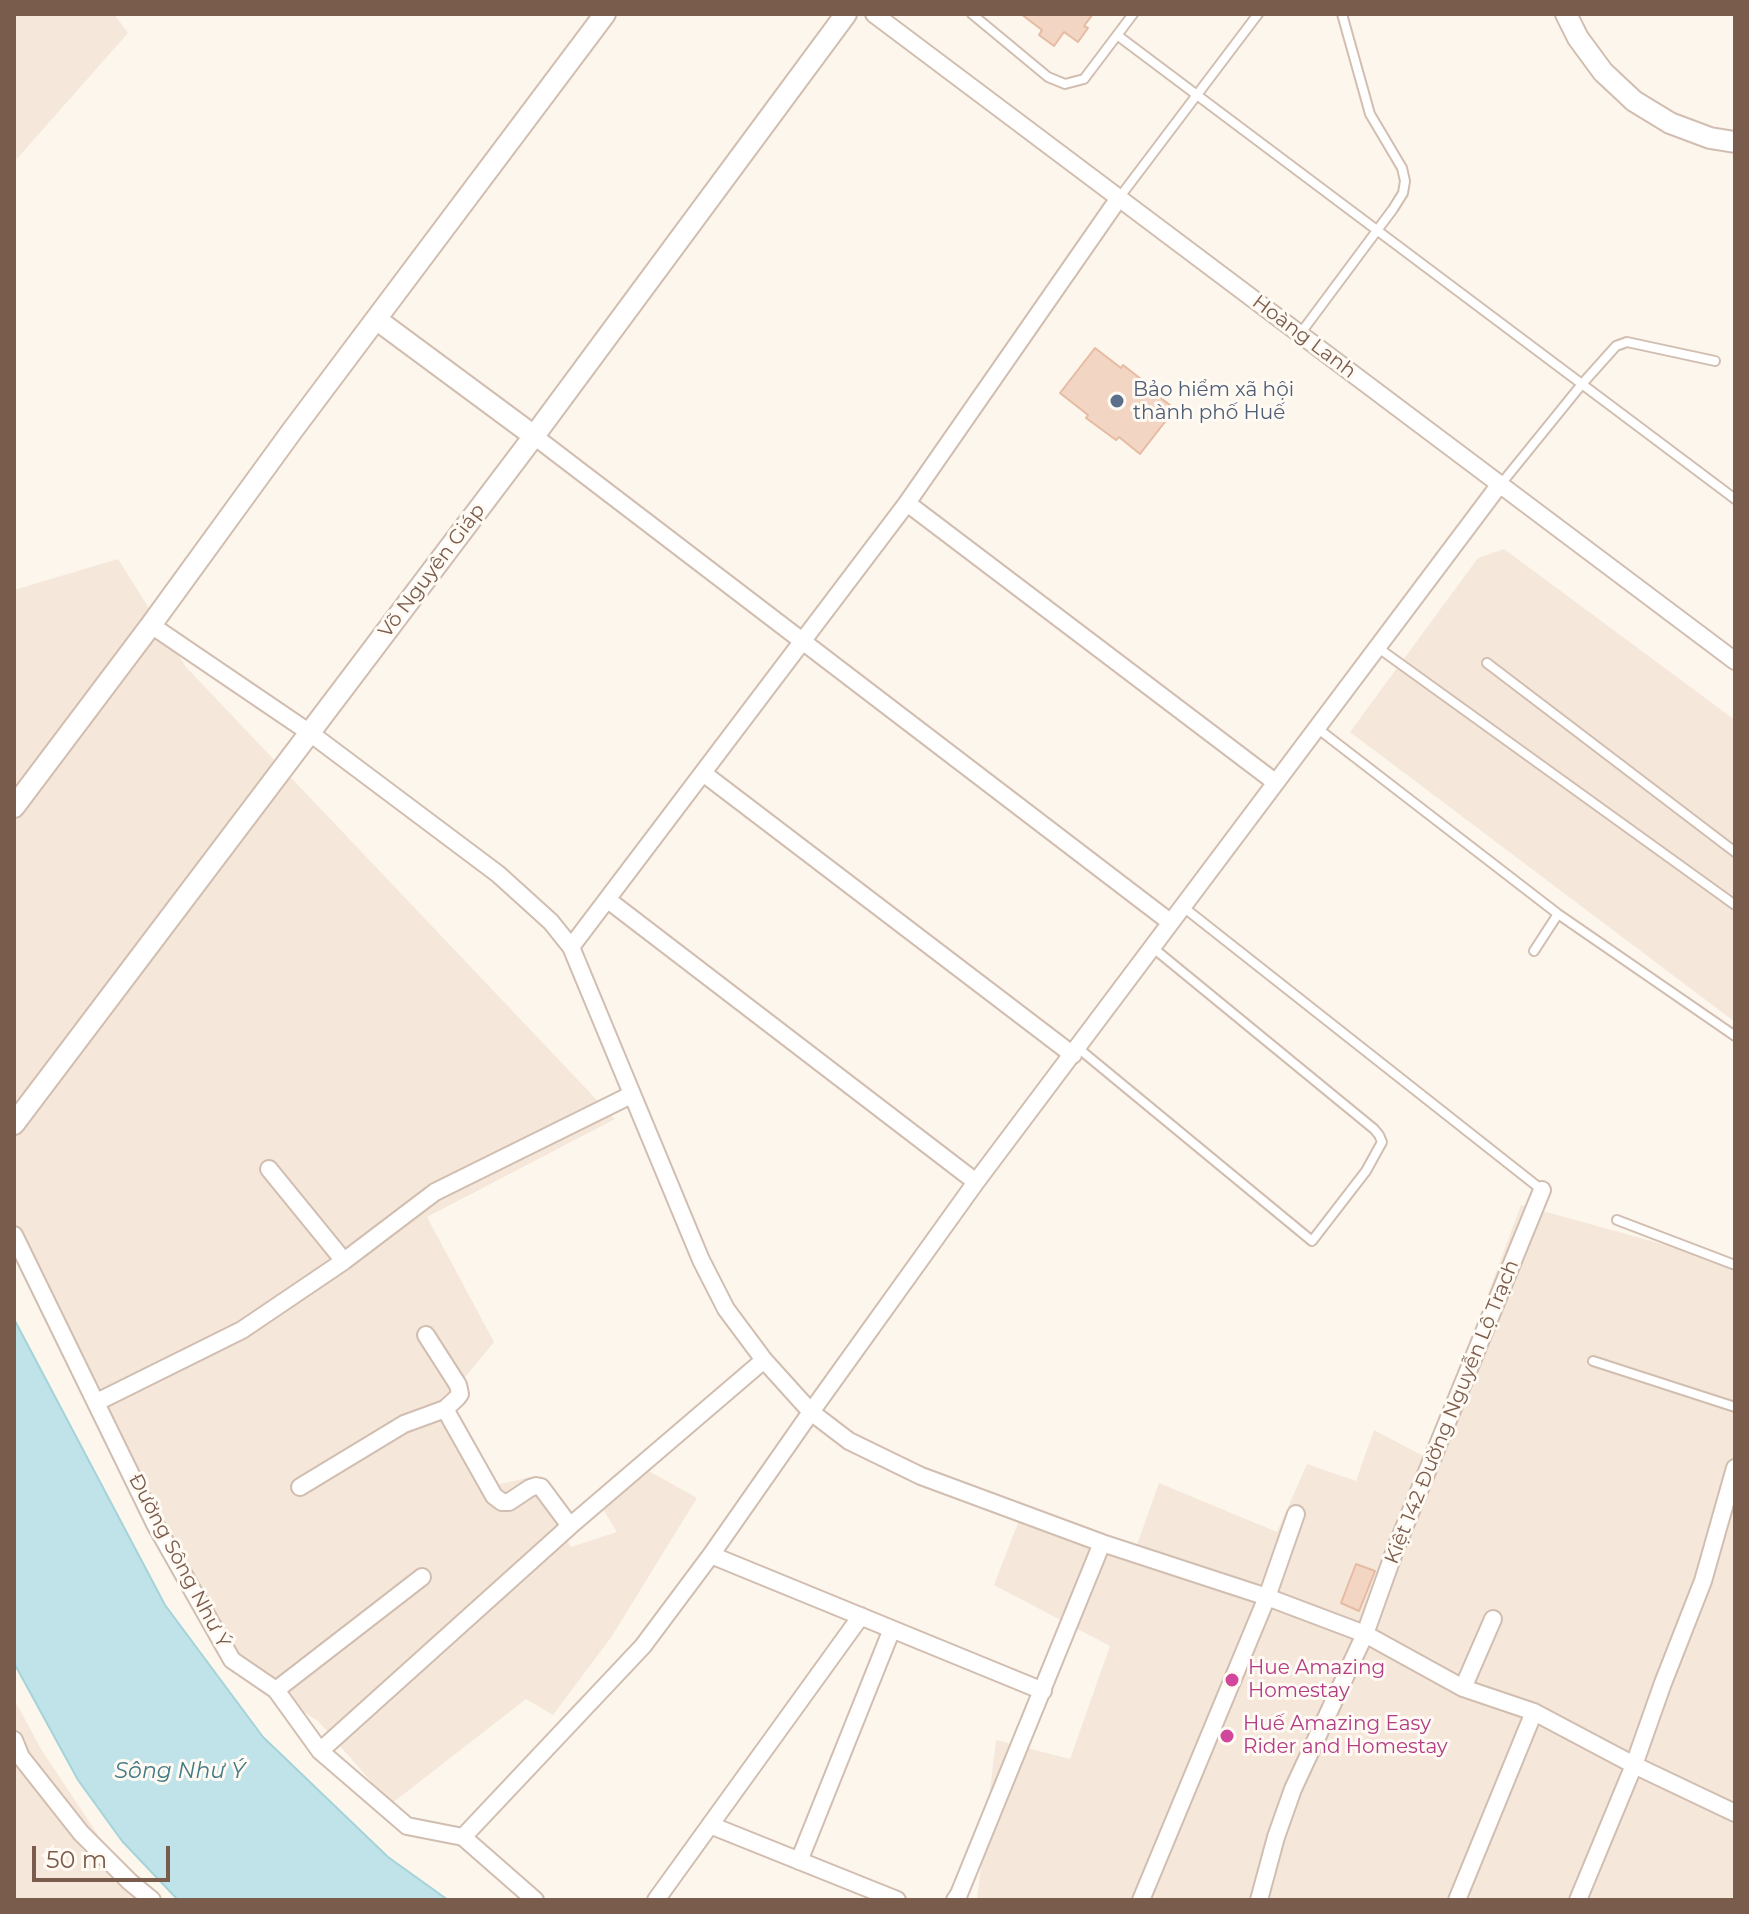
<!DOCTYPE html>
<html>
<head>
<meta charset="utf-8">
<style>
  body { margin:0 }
  #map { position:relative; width:1749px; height:1914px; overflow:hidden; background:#fdf6ec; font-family:Montserrat,sans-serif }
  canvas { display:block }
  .frame { position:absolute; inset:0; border:16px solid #7a5c4d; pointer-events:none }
  .scale { position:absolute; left:32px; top:1846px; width:138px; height:36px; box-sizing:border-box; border:4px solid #7a5c4d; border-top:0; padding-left:10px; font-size:24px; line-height:28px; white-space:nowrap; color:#7a5c4d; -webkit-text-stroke:6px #fffaf3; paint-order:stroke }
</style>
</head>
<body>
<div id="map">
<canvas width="1749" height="1914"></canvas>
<div class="frame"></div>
<div class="scale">50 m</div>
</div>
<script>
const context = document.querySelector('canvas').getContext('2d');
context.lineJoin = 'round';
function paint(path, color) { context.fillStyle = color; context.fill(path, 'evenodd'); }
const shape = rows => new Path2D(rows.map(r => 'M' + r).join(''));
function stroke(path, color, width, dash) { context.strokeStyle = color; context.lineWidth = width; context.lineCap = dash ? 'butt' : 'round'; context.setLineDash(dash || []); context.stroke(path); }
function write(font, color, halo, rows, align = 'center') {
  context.font = font + ' Montserrat,sans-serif'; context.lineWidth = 6; context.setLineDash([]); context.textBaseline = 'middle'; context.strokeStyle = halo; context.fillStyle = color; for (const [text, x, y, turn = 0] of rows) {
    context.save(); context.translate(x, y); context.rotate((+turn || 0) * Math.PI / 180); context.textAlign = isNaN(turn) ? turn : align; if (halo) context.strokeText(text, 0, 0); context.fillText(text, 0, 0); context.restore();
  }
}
paint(shape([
  [14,14,114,14,128,33,14,162],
  [1504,549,1735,720,1735,1022,1350,732,1478,558],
  [118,559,186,667,615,1119,427,1217,494,1342,448,1398,492,1486,531,1477,571,1547,617,1532,598,1501,640,1466,697,1498,612,1636,553,1715,526,1699,391,1804,318,1721,229,1665,14,1237,14,590],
  [1521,1205,1735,1264,1735,1900,977,1900,996,1740,1070,1759,1110,1646,994,1585,1023,1510,1133,1556,1159,1483,1277,1532,1307,1464,1356,1481,1374,1430,1427,1458],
  [14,1699,41,1749,106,1847,162,1900,14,1900]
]), '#f5e8da');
const water = shape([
  [14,1319,165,1605,263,1737,388,1857,448,1900,178,1900,122,1841,78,1780,14,1663,14,1319]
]);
paint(water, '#bfe3e8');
stroke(water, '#a5d3da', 2);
const building = shape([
  [1021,14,1093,14,1084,26,1088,28,1078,42,1064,32,1054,46,1039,35,1042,30,1021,14],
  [1095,348,1121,368,1123,365,1155,390,1153,392,1175,409,1140,454,1119,437,1116,440,1086,418,1088,415,1060,393,1095,348],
  [1356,1564,1375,1571,1359,1611,1341,1603,1356,1564]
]);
paint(building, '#f3d5c3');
stroke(building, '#e6bba3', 2);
const service = shape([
  [972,14,1048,77,1065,84,1084,79,1133,14],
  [1117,35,1735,499],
  [1119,198,1258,14],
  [1300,334,1393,209,1403,193,1405,181,1402,168,1370,114,1342,14],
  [1501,484,1582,384,1616,346,1627,342,1715,361],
  [1377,647,1735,905],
  [1487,663,1735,852],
  [1317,728,1558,914,1534,951],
  [1182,906,1542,1190],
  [1558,914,1735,1036],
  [1078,1048,1312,1241,1366,1171,1382,1142,1379,1135,1374,1129,1152,947],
  [1617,1220,1735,1265],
  [1593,1361,1735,1407]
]);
const minor = shape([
  [874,14,1735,661],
  [534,436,1170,922],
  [907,503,1275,782],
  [151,625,310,733,498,874,551,922,571,947,701,1260,726,1309,764,1360,811,1412,849,1441,921,1476,1102,1543,1267,1597,1365,1634,1463,1688,1534,1712,1634,1765,1735,1813],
  [703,773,1073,1055],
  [608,900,976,1182],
  [571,947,907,503,1119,198],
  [269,1169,344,1261],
  [14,1235,155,1524,232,1660,276,1690,320,1751,407,1826,463,1837,535,1900],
  [97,1402,242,1330,344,1261,435,1192,631,1095],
  [445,1409,494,1496,502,1502,509,1502,530,1488,536,1486,541,1487,570,1526],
  [300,1487,404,1424,445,1409,457,1398,460,1394,458,1385,426,1335],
  [711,1555,1043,1691],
  [1463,1688,1493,1619],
  [276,1690,422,1577],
  [14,1740,21,1757,81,1833,130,1882,152,1900],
  [320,1751,570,1526,764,1360],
  [710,1825,897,1900],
  [463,1837,643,1646,711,1555,811,1412,976,1182,1500,484],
  [799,1861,892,1629],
  [656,1900,861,1616],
  [955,1900,959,1894,1102,1543],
  [1141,1900,1267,1597,1296,1514],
  [1259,1900,1276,1837,1293,1789,1365,1634,1395,1550,1542,1190],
  [1457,1900,1534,1712],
  [1578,1900,1634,1765,1663,1683,1703,1581,1735,1468]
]);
const tertiary = shape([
  [1566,14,1578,38,1603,72,1634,101,1670,123,1710,138,1735,142],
  [376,319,534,436],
  [14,807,151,625,292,431,605,14],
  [14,1124,534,436,846,14]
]);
stroke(service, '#d1beb0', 12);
stroke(minor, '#d1beb0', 20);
stroke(tertiary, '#d1beb0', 24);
stroke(service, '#fff', 8);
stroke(minor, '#fff', 16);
stroke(tertiary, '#fff', 20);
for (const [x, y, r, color] of [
  [1117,401,8,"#5c6f8a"],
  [1232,1680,8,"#d1479c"],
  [1227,1736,8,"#d1479c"]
]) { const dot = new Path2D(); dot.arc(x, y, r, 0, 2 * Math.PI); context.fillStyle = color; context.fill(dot); stroke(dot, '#fffaf3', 3); }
write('20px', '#7a5c4d', '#fffaf3', [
  ["Hoàng Lanh",1304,337,37],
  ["Võ Nguyên Giáp",432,571,-53],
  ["Kiệt 142 Đường Nguyễn Lộ Trạch",1452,1412,-68],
  ["Đường Sông Như Ý",179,1561,62]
]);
write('20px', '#4e5e75', '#fffaf3', [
  ["Bảo hiểm xã hội",1133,390],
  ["thành phố Huế",1133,413]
], 'left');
write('20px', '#b23c85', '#fffaf3', [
  ["Hue Amazing",1248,1668],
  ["Homestay",1248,1691],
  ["Huế Amazing Easy",1243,1724],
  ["Rider and Homestay",1243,1747]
], 'left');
write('italic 22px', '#437c86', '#fffaf3', [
  ["Sông Như Ý",180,1772]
]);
</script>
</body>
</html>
